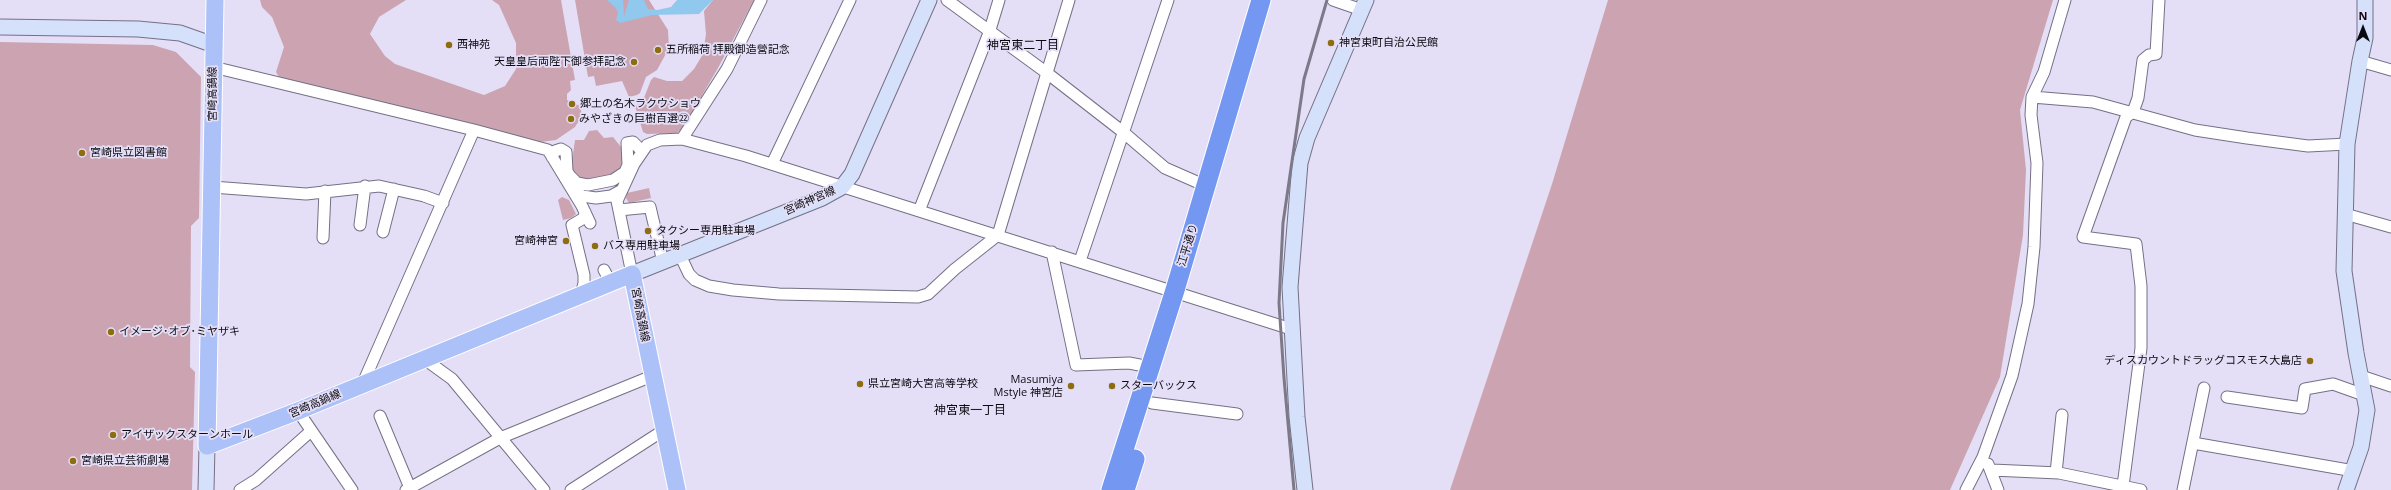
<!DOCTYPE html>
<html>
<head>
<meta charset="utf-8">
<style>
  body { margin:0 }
  #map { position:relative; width:2391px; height:490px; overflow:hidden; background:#e4dff7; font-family:"Open Sans",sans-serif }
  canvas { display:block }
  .north { position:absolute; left:2343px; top:8px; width:40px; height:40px; -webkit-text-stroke:3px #e4dff7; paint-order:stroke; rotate:0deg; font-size:11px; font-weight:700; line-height:16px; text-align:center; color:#0c0a11 }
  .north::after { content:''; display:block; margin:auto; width:14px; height:18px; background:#0c0a11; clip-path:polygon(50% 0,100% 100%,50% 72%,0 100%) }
</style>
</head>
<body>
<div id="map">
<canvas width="2391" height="490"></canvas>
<div class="north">N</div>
</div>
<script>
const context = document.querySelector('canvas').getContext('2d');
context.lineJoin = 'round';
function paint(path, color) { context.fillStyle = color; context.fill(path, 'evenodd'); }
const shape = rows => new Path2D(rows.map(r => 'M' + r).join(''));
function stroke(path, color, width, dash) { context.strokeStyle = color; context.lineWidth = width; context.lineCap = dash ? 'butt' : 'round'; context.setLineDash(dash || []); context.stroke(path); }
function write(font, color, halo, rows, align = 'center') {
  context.font = font + ' "Open Sans","Noto Sans JP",sans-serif'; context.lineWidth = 3.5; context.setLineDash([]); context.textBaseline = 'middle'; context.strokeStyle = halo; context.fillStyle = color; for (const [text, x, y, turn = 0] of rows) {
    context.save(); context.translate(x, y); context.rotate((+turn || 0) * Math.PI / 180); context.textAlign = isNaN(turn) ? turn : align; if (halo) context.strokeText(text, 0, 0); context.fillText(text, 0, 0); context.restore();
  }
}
paint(shape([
  [260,0,406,0,379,17,370,34,385,56,395,64,484,95,505,86,516,69,516,43,499,5,492,0,561,0,575,80,570,81,571,90,567,94,567,100,580,106,582,116,575,127,556,140,541,142,279,77,276,72,284,47,272,17,262,7],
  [575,0,649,0,668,30,669,48,657,70,646,77,640,93,637,95,629,97,622,81,596,86,594,76,588,77],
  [713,0,754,0,718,68,683,128,677,133,647,134,643,132,635,106,642,103,651,80,654,77,667,81,682,81,694,69,703,54,706,34,704,11],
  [1608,0,2053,0,2020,110,2026,170,2023,235,2000,377,1950,490,1450,490,1552,184],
  [0,42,153,45,176,52,201,77,199,218,191,226,190,367,195,372,192,490,0,490],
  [597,130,604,138,613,137,621,147,624,164,620,171,612,175,585,180,576,176,571,168,575,140,584,140,589,131],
  [649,188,651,198,629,203,626,198,627,193],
  [562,197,569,200,576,214,571,218,563,220,558,200]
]), '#cca4b1');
paint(shape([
  [607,0,623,0,624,16,629,0,644,0,648,9,657,10,671,7,677,0,713,0,699,14,652,15,620,23,616,20,618,13,616,8]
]), '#90c9ed');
const street = shape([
  [947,0,1047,73,1123,132,1165,168,1206,186],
  [1333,0,1362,10],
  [2360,61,2391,70],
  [213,67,474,130,548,150,582,206,590,223],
  [2032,97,2093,102,2195,130,2247,138,2308,146,2347,144],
  [682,139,727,69,761,0],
  [552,157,555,151,561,149,566,152,567,171,570,176,577,183,588,185,613,180,625,172,628,165,627,143,633,142,642,151],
  [772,164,850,0],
  [212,187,306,194,379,186,424,196,443,203],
  [574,190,582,196,596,198,611,196,622,190],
  [619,210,650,207,663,262],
  [919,211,989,33,999,0],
  [2345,214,2391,227],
  [360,225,365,186],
  [383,232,394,189],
  [323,238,325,191],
  [1052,252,1076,365,1129,363,1150,367],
  [680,255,689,274,695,280,709,286,733,290,779,294,918,297,928,294,955,269,998,235,1069,0],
  [1080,261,1168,0],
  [604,270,611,283],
  [632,274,617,201,634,164,647,145,660,140,682,139,746,156,1291,329],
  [581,295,584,283,584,275,572,225,584,218,585,212],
  [423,358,452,379,544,490],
  [2361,376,2391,386],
  [363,383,474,130],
  [2227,397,2302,408,2305,389,2333,384,2364,395],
  [1152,403,1237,414],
  [298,411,352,490],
  [380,416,410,488],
  [2193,443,2354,471],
  [1988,464,1998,490],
  [1992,470,2059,473,2141,490],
  [2056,473,2062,415],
  [2123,486,2141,348,2141,286,2136,244,2083,237,2126,117,2133,112,2138,98,2143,60,2149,55,2156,54,2159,0],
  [240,490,256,480,311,431],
  [406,490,500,438,652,376],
  [571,490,664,430],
  [1966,490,1983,457,2012,376,2028,304,2034,247,2037,163,2031,115,2032,97,2044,72,2065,0],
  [2183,490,2204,388]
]);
const secondary = shape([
  [0,27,138,29,180,33,214,45],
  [632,274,822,198,842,187,852,174,929,0],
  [206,490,207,446],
  [1305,490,1297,417,1290,287,1300,163,1307,138,1366,0],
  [2346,490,2361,447,2367,410,2356,353,2344,271,2347,144,2360,61,2365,38,2365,0]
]);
const primary = shape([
  [215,0,207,446,298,411,632,274,677,490]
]);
const highway = shape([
  [1111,490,1175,290,1261,0],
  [1125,490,1135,459]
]);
stroke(street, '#757085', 13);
stroke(secondary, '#757085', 17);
stroke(primary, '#fff', 19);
stroke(highway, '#fff', 21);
stroke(street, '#fff', 11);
stroke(secondary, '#d5e0fb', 15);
stroke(primary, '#acc1f7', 17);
stroke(highway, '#7498f1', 19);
stroke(shape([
  [1294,490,1284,378,1279,303,1283,223,1304,79,1327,0]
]), '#7c7988', 3);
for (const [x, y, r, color] of [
  [1331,43,4,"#8e6d10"],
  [449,45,4,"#8e6d10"],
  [658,50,4,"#8e6d10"],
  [634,62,4,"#8e6d10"],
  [572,104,4,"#8e6d10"],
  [571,119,4,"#8e6d10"],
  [82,153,4,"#8e6d10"],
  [648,231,4,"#8e6d10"],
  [566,241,4,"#8e6d10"],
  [595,246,4,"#8e6d10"],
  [111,332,4,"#8e6d10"],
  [2310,361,4,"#8e6d10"],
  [860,384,4,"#8e6d10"],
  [1071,386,4,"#8e6d10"],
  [1112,386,4,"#8e6d10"],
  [113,435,4,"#8e6d10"],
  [73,461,4,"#8e6d10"]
]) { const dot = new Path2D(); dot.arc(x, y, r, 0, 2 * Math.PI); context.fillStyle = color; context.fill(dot); stroke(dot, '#e4dff7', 1.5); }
write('11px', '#0c0a11', '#e4dff7', [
  ["神宮東町自治公民館",1339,43],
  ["西神苑",457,45],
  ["五所稲荷 拝殿御造營記念",666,50],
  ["天皇皇后両陛下御参拝記念",626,62,"right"],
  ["郷土の名木ラクウショウ",580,104],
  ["みやざきの巨樹百選㉒",579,119],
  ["宮崎県立図書館",90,153],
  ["タクシー専用駐車場",656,231],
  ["宮崎神宮",558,241,"right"],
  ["バス専用駐車場",603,246],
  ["イメージ･オブ･ミヤザキ",119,332],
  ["ディスカウントドラッグコスモス大島店",2302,361,"right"],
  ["Masumiya",1063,380,"right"],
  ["Mstyle 神宮店",1063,393,"right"],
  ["県立宮崎大宮高等学校",868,384],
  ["スターバックス",1120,386],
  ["アイザックスターンホール",121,435],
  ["宮崎県立芸術劇場",81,461]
], 'left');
write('11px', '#0c0a11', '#e4dff7', [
  ["宮崎高鍋線",213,94,-90],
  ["宮崎神宮線",810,201,-24],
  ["江平通り",1188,245,-73],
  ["宮崎高鍋線",640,315,79],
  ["宮崎高鍋線",315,404,-23]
]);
write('12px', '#0c0a11', '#e4dff7', [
  ["神宮東二丁目",1023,46],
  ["神宮東一丁目",970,411]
]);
</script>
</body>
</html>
